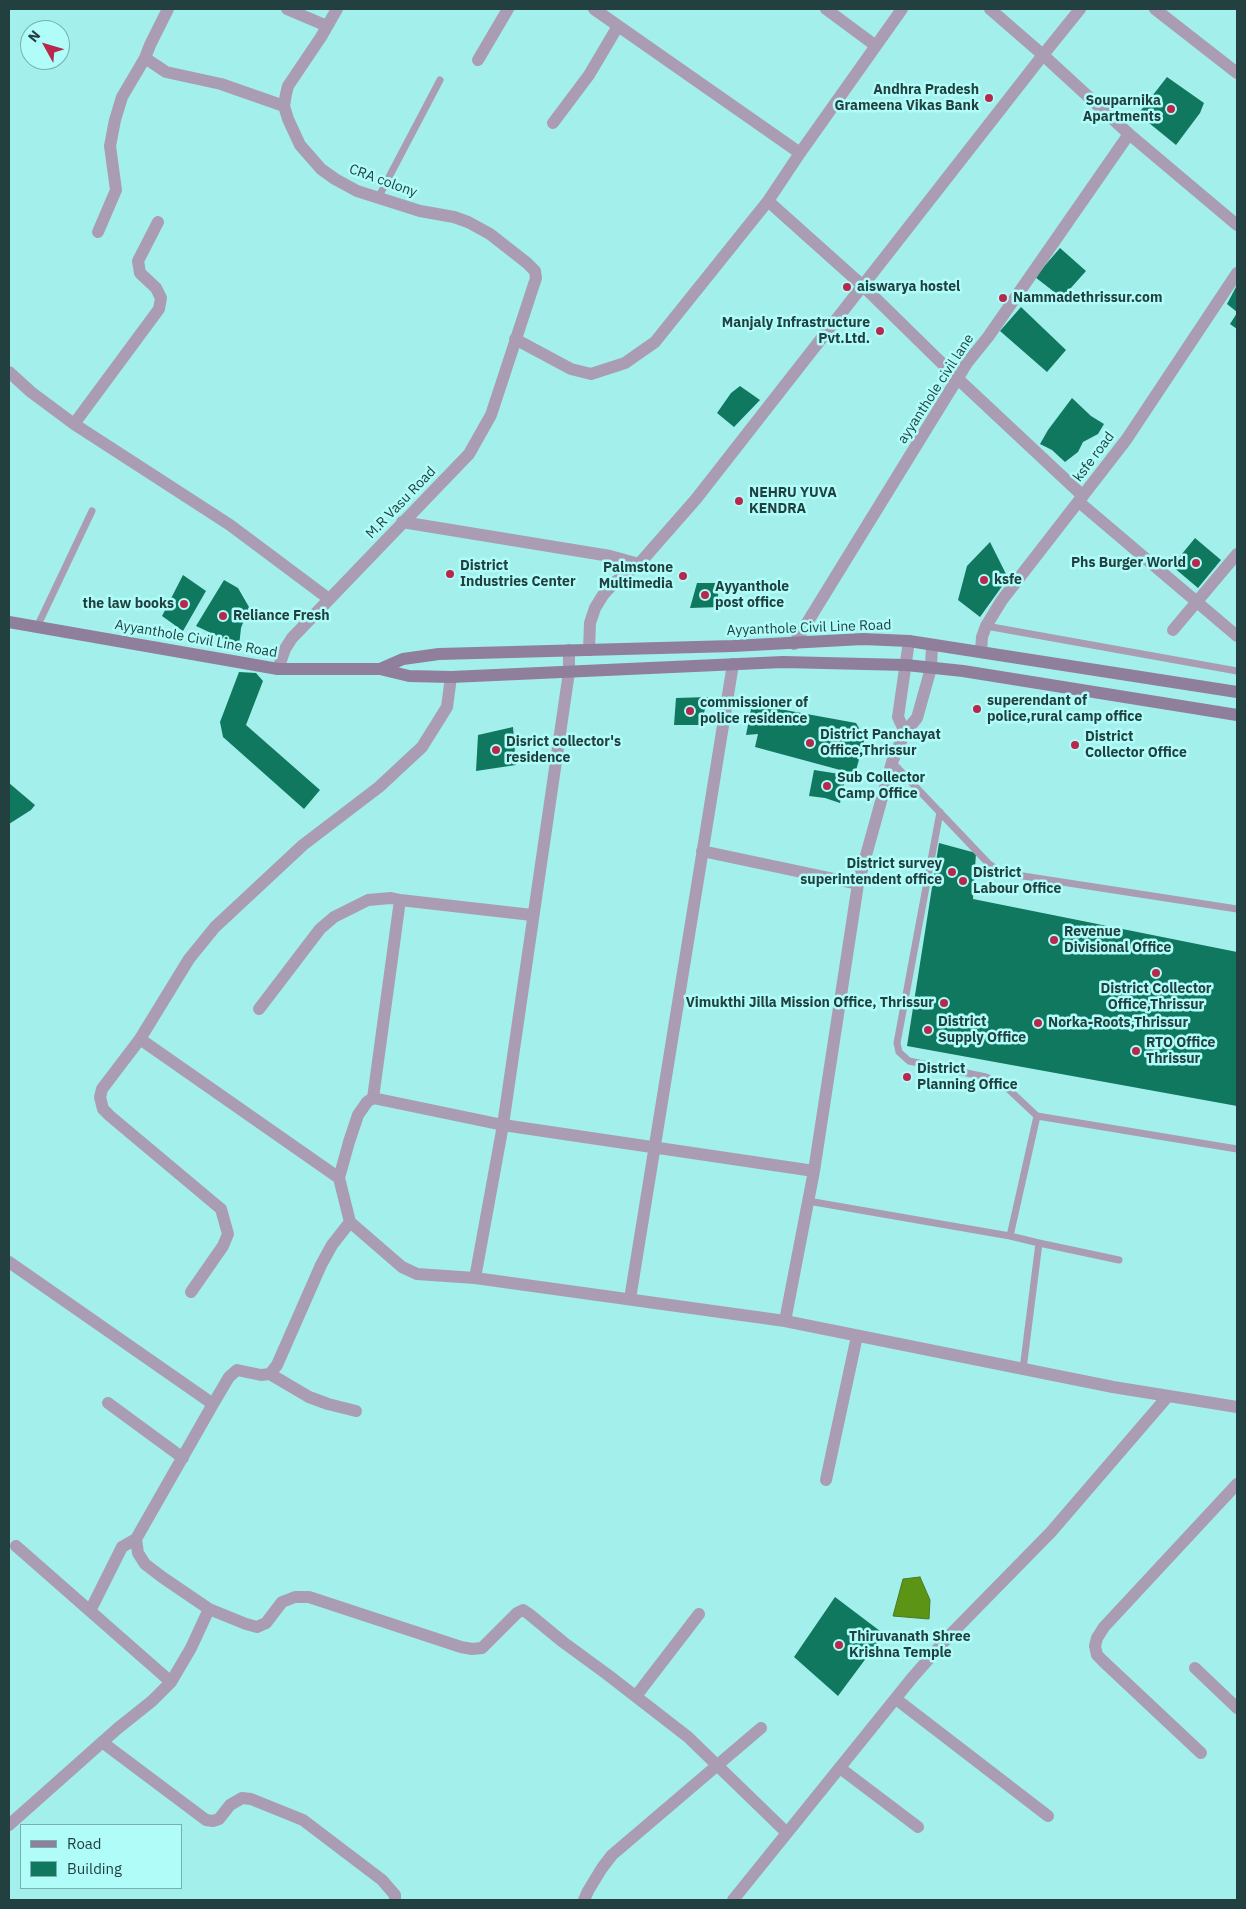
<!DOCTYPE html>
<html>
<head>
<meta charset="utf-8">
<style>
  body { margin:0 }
  #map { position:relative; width:1246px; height:1909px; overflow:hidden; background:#a3efeb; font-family:"IBM Plex Sans",sans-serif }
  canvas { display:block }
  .frame { position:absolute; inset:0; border:10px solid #21403f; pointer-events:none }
  .legend { position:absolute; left:20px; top:1824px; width:162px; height:65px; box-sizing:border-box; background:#b0fcf8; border:1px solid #77b1ae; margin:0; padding:6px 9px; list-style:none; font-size:15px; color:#21403f }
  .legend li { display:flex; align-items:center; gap:10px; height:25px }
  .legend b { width:25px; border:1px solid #77b1ae }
  .north { position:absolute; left:20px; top:20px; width:50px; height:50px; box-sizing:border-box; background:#b0fcf8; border:1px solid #77b1ae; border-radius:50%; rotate:309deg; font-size:14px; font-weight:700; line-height:20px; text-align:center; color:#21403f }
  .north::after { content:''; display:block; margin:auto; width:18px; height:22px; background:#b8284d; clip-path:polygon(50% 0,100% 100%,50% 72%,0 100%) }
</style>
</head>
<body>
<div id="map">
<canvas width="1246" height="1909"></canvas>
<div class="frame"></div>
<ul class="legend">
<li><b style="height:6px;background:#907e9d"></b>Road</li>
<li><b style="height:14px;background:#117860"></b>Building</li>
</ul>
<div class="north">N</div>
</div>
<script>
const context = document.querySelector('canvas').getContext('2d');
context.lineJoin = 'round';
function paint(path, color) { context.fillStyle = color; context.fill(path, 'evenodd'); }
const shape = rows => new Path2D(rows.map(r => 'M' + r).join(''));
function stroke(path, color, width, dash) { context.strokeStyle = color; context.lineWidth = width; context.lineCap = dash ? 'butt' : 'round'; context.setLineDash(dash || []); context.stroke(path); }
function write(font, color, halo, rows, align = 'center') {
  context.font = font + ' "IBM Plex Sans",sans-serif'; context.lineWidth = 5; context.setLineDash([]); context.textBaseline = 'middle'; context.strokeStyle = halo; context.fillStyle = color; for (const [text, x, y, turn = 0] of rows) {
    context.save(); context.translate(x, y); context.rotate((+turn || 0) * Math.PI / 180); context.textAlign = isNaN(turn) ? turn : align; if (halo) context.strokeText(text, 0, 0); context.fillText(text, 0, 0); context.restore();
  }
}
const water = shape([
  [920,1577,930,1600,929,1619,893,1616,903,1579,920,1577]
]);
paint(water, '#5c9415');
stroke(water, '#4a7b22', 1);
paint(shape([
  [1167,77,1204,103,1200,113,1176,145,1138,114],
  [1060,248,1086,271,1062,298,1035,277],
  [1236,287,1237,289,1237,312,1227,304],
  [1021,307,1066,350,1047,372,1000,331],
  [1237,313,1237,329,1230,324],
  [740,386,760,400,734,427,717,413,731,393],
  [1072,398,1091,416,1104,424,1098,434,1083,442,1078,452,1065,462,1052,450,1040,444,1048,430],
  [1195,538,1221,560,1198,588,1172,566],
  [990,542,1008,578,980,617,958,600,967,566],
  [183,575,206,591,183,631,162,616],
  [224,580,238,588,249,607,241,628,239,646,196,626],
  [697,583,716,583,720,607,690,608],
  [239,672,256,673,263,681,246,725,320,790,304,809,223,737,220,722],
  [708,697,701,725,674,725,676,698],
  [752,704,856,723,865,738,855,774,755,747,758,734,746,735],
  [513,727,516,765,476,771,478,735],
  [814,770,846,775,840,803,825,798,809,796],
  [9,783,35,805,31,810,9,824],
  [939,843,976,853,973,899,1237,952,1237,1106,907,1046],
  [835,1597,884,1634,838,1696,794,1657]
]), '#117860');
stroke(shape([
  [378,198,440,80],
  [986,626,1237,671],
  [37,627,92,511],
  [892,762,988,863,999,871,1010,874,1237,909],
  [940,812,897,1043,899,1052,909,1061,986,1077,1006,1087,1037,1116,1237,1149],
  [808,1201,1010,1236,1039,1243,1023,1369],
  [1010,1236,1037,1116],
  [1039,1243,1119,1260]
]), '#aa9db3', 7);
stroke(shape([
  [168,9,150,45,145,58,166,72,221,84,284,106],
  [287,9,327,26],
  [594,9,800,153],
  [826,9,876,46],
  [1080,9,1043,55,1129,134,1237,225],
  [1155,9,1237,73],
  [478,60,508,9],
  [553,123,589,75,618,26],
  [768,201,863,286,958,379,1083,496],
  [98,232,116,190,110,146,115,120,122,97,145,58],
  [515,339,571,369,591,374,625,363,655,342,768,201,800,153,902,9],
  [9,372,31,392,74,424,230,525,329,599],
  [74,424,159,309,161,298,156,288,140,273,138,261,158,222],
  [1079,502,1237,636],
  [402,522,610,556,639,564],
  [1173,630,1237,554],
  [794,644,967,363,988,337,1129,134],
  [569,650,569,672,503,1125,373,1098,367,1102,358,1115,349,1142,339,1178,350,1222,402,1267,417,1274,475,1278,785,1321,814,1171,858,884,892,762,905,732,917,718,931,668,932,645],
  [589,650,590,623,595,608,603,595,615,582,639,564,696,499,1043,55,990,9],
  [981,652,982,637,986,626,1002,600,1126,440,1237,273],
  [278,669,285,649,292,638,469,454,491,415,536,278,535,271,527,263,490,234,468,222,454,217,420,211,357,191,335,179,321,169,300,145,288,119,284,106,286,94,288,86,321,37,337,9],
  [905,732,898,717,909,641],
  [702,851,858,884],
  [259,1009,320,929,334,917,368,900,391,898,400,900,532,915],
  [140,1039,339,1178],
  [373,1098,400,900],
  [9,1262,213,1404,229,1377,237,1370,261,1375,270,1374,277,1365,321,1265,332,1245,350,1222],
  [475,1278,503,1125,814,1171],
  [191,1292,223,1246,228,1234,221,1209,110,1116,103,1109,100,1097,102,1089,140,1039,189,959,215,927,303,845,379,787,422,747,447,707,451,677],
  [630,1299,733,664],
  [785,1321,1113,1387,1237,1407],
  [270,1374,309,1397,328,1404,356,1411],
  [108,1403,183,1458],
  [213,1404,136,1539,138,1553,145,1564,162,1577,209,1609,246,1624,257,1627,266,1623,282,1602,295,1597,309,1597,461,1647,472,1649,482,1648,517,1613,523,1610,529,1614,563,1642,608,1675,688,1737,787,1833],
  [826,1480,857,1336],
  [16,1546,171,1682],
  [90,1611,122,1547,136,1539],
  [1195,1668,1237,1708],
  [636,1696,699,1614],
  [896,1699,1048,1816],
  [102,1742,206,1820,213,1821,219,1819,230,1805,242,1798,251,1799,303,1820,382,1880,395,1895,395,1900],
  [1201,1753,1104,1662,1097,1655,1095,1646,1097,1638,1104,1627,1237,1484],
  [840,1768,918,1827],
  [9,1825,117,1729,152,1701,171,1682,191,1648,209,1609],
  [584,1900,588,1891,602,1868,612,1855,761,1728],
  [733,1900,912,1678,949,1636,1051,1532,1168,1396]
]), '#aa9db3', 12);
stroke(shape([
  [9,622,278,669,380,669,409,676,451,677,783,662,906,665,963,671,1237,715],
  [380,669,403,659,439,654,733,646,863,639,909,641,1237,692]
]), '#907e9d', 12);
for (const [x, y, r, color] of [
  [989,98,5,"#b8284d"],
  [1171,109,5,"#b8284d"],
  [847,287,5,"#b8284d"],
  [1003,298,5,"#b8284d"],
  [880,331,5,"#b8284d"],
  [739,501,5,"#b8284d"],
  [1196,563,5,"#b8284d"],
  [450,574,5,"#b8284d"],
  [683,576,5,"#b8284d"],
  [984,580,5,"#b8284d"],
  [705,595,5,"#b8284d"],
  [184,604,5,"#b8284d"],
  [223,616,5,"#b8284d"],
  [977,709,5,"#b8284d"],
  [690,711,5,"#b8284d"],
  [810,743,5,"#b8284d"],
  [1075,745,5,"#b8284d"],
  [496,750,5,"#b8284d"],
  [827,786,5,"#b8284d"],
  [952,872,5,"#b8284d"],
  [963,881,5,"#b8284d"],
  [1054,940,5,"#b8284d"],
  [1156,973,5,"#b8284d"],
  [944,1003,5,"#b8284d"],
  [1038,1023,5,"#b8284d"],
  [928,1030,5,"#b8284d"],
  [1136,1051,5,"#b8284d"],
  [907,1077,5,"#b8284d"],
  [839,1645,5,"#b8284d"]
]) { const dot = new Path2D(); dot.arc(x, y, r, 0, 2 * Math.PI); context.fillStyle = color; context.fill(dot); stroke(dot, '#b0fcf8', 2); }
write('bold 14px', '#21403f', '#b0fcf8', [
  ["Andhra Pradesh",979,90,"right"],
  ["Grameena Vikas Bank",979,106,"right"],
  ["Souparnika",1161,101,"right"],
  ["Apartments",1161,117,"right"],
  ["aiswarya hostel",857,287],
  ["Nammadethrissur.com",1013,298],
  ["Manjaly Infrastructure",870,323,"right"],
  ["Pvt.Ltd.",870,339,"right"],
  ["NEHRU YUVA",749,493],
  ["KENDRA",749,509],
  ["Phs Burger World",1186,563,"right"],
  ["District",460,566],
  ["Industries Center",460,582],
  ["Palmstone",673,568,"right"],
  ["Multimedia",673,584,"right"],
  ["ksfe",994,580],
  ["Ayyanthole",715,587],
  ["post office",715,603],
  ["the law books",174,604,"right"],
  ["Reliance Fresh",233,616],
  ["superendant of",987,701],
  ["police,rural camp office",987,717],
  ["commissioner of",700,703],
  ["police residence",700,719],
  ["District Panchayat",820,735],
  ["Office,Thrissur",820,751],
  ["District",1085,737],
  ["Collector Office",1085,753],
  ["Disrict collector's",506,742],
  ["residence",506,758],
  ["Sub Collector",837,778],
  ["Camp Office",837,794],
  ["District survey",942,864,"right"],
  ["superintendent office",942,880,"right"],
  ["District",973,873],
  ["Labour Office",973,889],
  ["Revenue",1064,932],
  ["Divisional Office",1064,948],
  ["District Collector",1156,989,"center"],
  ["Office,Thrissur",1156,1005,"center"],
  ["Vimukthi Jilla Mission Office, Thrissur",934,1003,"right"],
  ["District",938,1022],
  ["Supply Office",938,1038],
  ["Norka-Roots,Thrissur",1048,1023],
  ["RTO Office",1146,1043],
  ["Thrissur",1146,1059],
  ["District",917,1069],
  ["Planning Office",917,1085],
  ["Thiruvanath Shree",849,1637],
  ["Krishna Temple",849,1653]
], 'left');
write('14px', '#21403f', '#b0fcf8', [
  ["CRA colony",383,181,20],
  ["ayyanthole civil lane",936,389,-57],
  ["ksfe road",1094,457,-53],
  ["M.R Vasu Road",401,503,-46],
  ["Ayyanthole Civil Line Road",809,628,-2],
  ["Ayyanthole Civil Line Road",196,639,10]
]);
</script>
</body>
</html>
